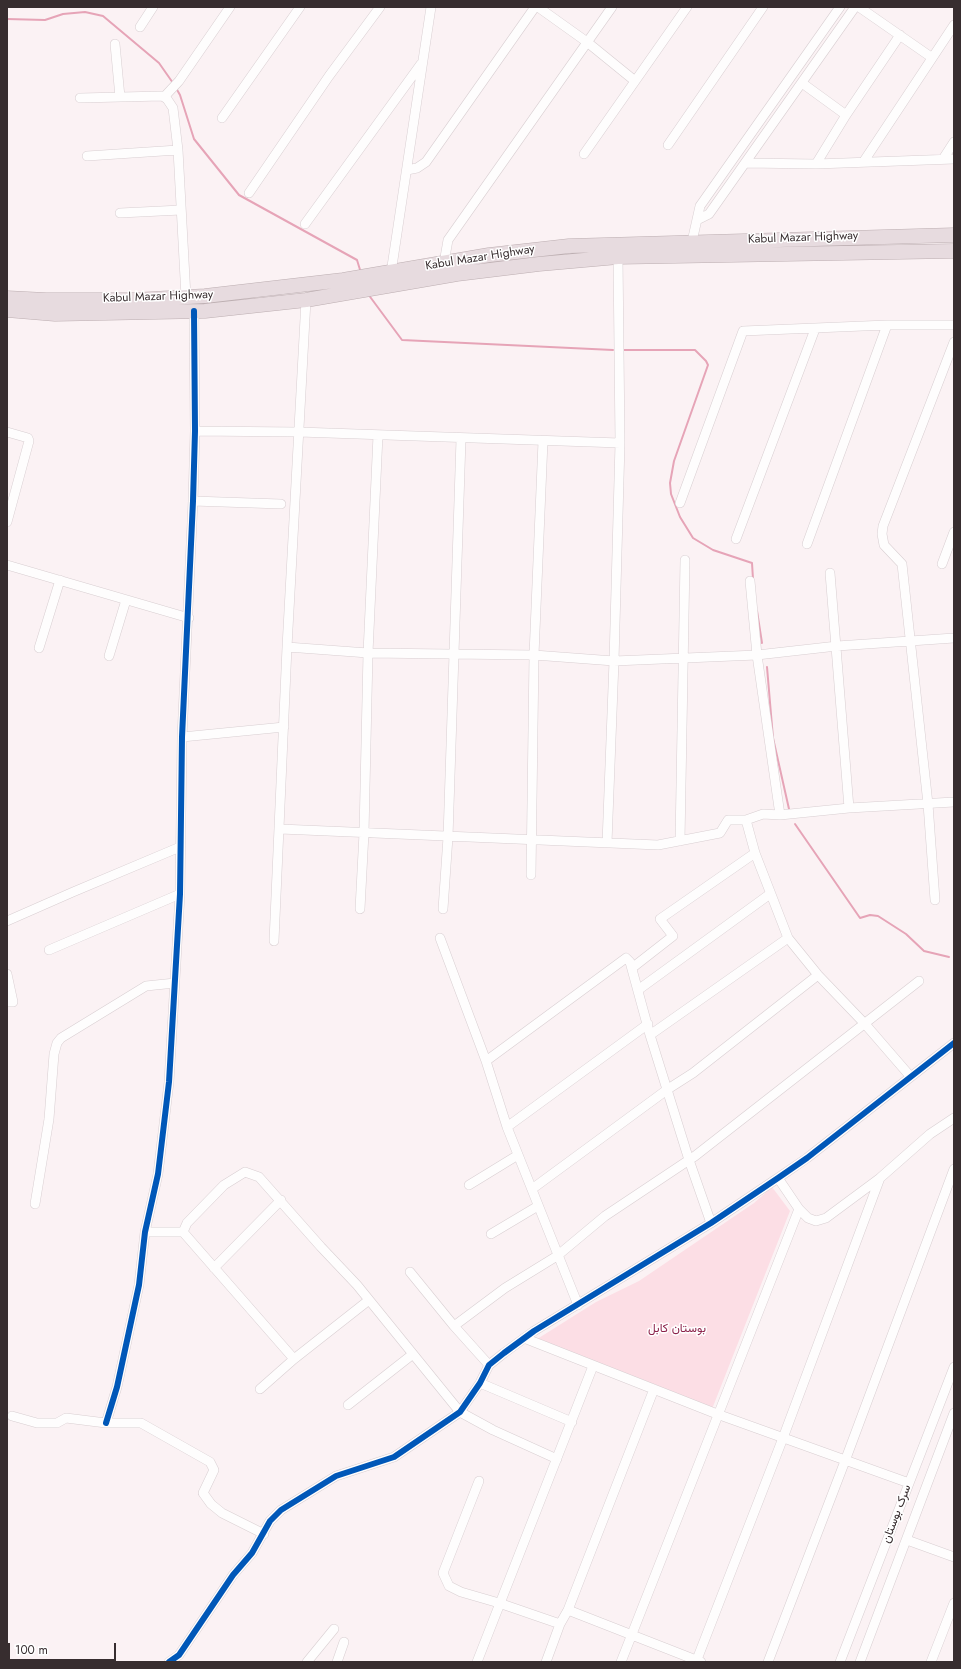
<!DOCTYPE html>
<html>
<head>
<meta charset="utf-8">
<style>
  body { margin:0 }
  #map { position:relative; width:961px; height:1669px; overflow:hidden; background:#fbf2f4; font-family:Jost,sans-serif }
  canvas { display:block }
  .frame { position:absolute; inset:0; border:8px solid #372d2f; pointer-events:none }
  .scale { position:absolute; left:8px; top:1643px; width:108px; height:18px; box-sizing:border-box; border:2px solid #372d2f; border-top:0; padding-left:5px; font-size:12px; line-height:14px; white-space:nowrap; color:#372d2f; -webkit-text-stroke:3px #fff; paint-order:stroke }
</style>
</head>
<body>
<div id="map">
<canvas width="961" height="1669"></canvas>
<div class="frame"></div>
<div class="scale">100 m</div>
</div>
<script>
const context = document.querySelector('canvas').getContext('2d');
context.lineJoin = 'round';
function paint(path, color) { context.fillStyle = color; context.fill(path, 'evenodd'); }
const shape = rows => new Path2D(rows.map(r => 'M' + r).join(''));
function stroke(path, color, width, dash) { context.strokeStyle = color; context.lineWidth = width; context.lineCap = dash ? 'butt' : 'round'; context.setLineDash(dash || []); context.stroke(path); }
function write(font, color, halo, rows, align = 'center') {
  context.font = font + ' Jost,Vazirmatn,sans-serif'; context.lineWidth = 3; context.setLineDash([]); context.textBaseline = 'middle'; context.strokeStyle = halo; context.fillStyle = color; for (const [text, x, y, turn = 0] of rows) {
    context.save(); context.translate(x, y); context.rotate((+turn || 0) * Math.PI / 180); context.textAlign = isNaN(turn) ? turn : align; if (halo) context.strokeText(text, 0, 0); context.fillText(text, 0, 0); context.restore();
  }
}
paint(shape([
  [772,1187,790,1211,712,1409,534,1341,596,1302,639,1281,754,1203]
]), '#fcdee5');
stroke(shape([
  [7,19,45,20,63,14,85,12,103,16,159,63,173,83],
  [176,88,180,95,194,139,239,195,357,260,361,273],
  [368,294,402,340,613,350],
  [622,350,695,350,706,361,708,365,674,461,670,483,671,494,680,517,693,538,713,550,752,563,753,579],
  [757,611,762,643],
  [767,667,773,738,789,809],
  [795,824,860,918,870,915,878,916,906,934,924,951,949,957]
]), '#e6a4b7', 2);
const minor = shape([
  [538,7,587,42,635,81],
  [859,7,931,57],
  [140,27,153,7],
  [115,44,120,97],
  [802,83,846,115],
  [165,96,179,81,230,7],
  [80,98,162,96,167,99,173,108,178,150,186,297],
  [222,118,300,7],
  [668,145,763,7],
  [584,154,687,7],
  [87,156,178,150],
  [943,159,954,142],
  [864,161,954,25],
  [746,163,816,164,954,159],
  [816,164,846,115,900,35],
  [407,170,417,168,426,162,535,7],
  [249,193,329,76,380,7],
  [120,213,181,210],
  [697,220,709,214,855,7],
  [305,224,421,64],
  [691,246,700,206,840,7],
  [444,263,448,240,612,7],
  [391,273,431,7],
  [195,431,299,432,620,443],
  [7,432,28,438,29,441,7,522],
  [193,501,281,504],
  [680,503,743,331,887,325,954,325],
  [736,539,815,329],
  [807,544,887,325],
  [942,564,954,532],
  [7,565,189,618],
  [830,573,849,808],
  [750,581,757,655,780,815],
  [287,647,368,653,534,655,614,661,757,655,837,646,954,638],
  [39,648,60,580],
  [109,656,126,600],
  [182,737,284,727],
  [746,820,755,853,788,938,818,975,865,1024,910,1076],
  [280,829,658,845,720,833,728,820,746,820,763,814,780,815,849,808,954,802],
  [680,841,685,560],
  [607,843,614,661,620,443,618,257],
  [531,875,534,655,543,441],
  [935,900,928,804,902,564,884,545,882,534,883,526,954,342],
  [360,909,364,833,368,653,378,435],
  [443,909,448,837,461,439],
  [7,921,73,892,180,847],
  [440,938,486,1061,507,1127,578,1305],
  [274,941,287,647,306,300],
  [49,950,180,894],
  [632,968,673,936,660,919,755,853],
  [7,974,13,1002,7,1002],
  [638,990,770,894],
  [650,1035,788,938],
  [486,1061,626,958,630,962,650,1035,689,1160,711,1223],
  [507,1127,648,1024],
  [778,1178,799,1209,808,1218,816,1221,826,1218,880,1178,930,1134,954,1118],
  [469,1185,518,1155],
  [532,1189,668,1089,693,1073,818,975],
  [35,1204,49,1119,54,1054,57,1043,61,1038,146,986,175,983],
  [145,1232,183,1232,187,1223,224,1185,245,1172,259,1177,321,1247,357,1285,460,1412,493,1430,557,1459],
  [183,1232,294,1359],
  [491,1234,538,1206],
  [214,1268,281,1200],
  [410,1272,454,1326,489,1365],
  [454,1326,505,1288,557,1256,605,1216,695,1156,919,981],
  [524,1338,717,1414,909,1483],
  [480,1383,572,1422],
  [260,1389,294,1359,369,1300],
  [348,1405,413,1354],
  [12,1416,37,1423,57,1423,66,1418,106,1423,141,1423,210,1462,214,1470,203,1493,211,1504,222,1513,264,1534],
  [106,1423,117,1387,139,1285,145,1232,158,1174,169,1082,180,894,182,737,193,501,195,431,194,311],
  [479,1481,443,1573,449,1586,461,1592,499,1603,560,1624],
  [907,1540,954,1557],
  [568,1610,701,1662],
  [169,1662,179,1655,233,1575,252,1553,270,1521,281,1510,336,1476,394,1457,460,1412,480,1383,489,1365,504,1353,534,1331,711,1223,778,1178,807,1158,954,1043],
  [307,1662,334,1629],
  [337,1662,344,1642],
  [477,1662,593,1366],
  [546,1662,560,1624,568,1610,654,1389],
  [621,1662,799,1209],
  [696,1662,783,1438,880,1178],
  [768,1662,845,1461,954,1169],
  [840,1662,954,1367],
  [860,1662,954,1413],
  [931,1662,954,1603]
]);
const highway = shape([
  [7,298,46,300,134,300,205,296,343,280,489,255,569,246,954,235],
  [7,310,55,314,205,311,306,300,457,274,539,264,618,257,954,251]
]);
stroke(minor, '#d8ced1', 10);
stroke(highway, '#bcaeb1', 15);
stroke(minor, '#fefdfd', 9);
stroke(highway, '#e7dbdf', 14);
stroke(shape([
  [106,1423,117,1387,139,1285,145,1232,158,1174,169,1082,180,894,182,737,193,501,195,431,194,311],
  [169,1662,179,1655,233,1575,252,1553,270,1521,281,1510,336,1476,394,1457,460,1412,480,1383,489,1365,504,1353,534,1331,711,1223,778,1178,807,1158,954,1043]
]), '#0057b8', 6);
write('12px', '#372d2f', '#fff', [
  ["Kabul Mazar Highway",803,238,-2],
  ["Kabul Mazar Highway",480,258,-9],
  ["Kabul Mazar Highway",158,297,-2],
  ["سرک بوستان",897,1514,-69]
]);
write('12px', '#8b214a', '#fff', [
  ["بوستان کابل",677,1329]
]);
</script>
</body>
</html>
